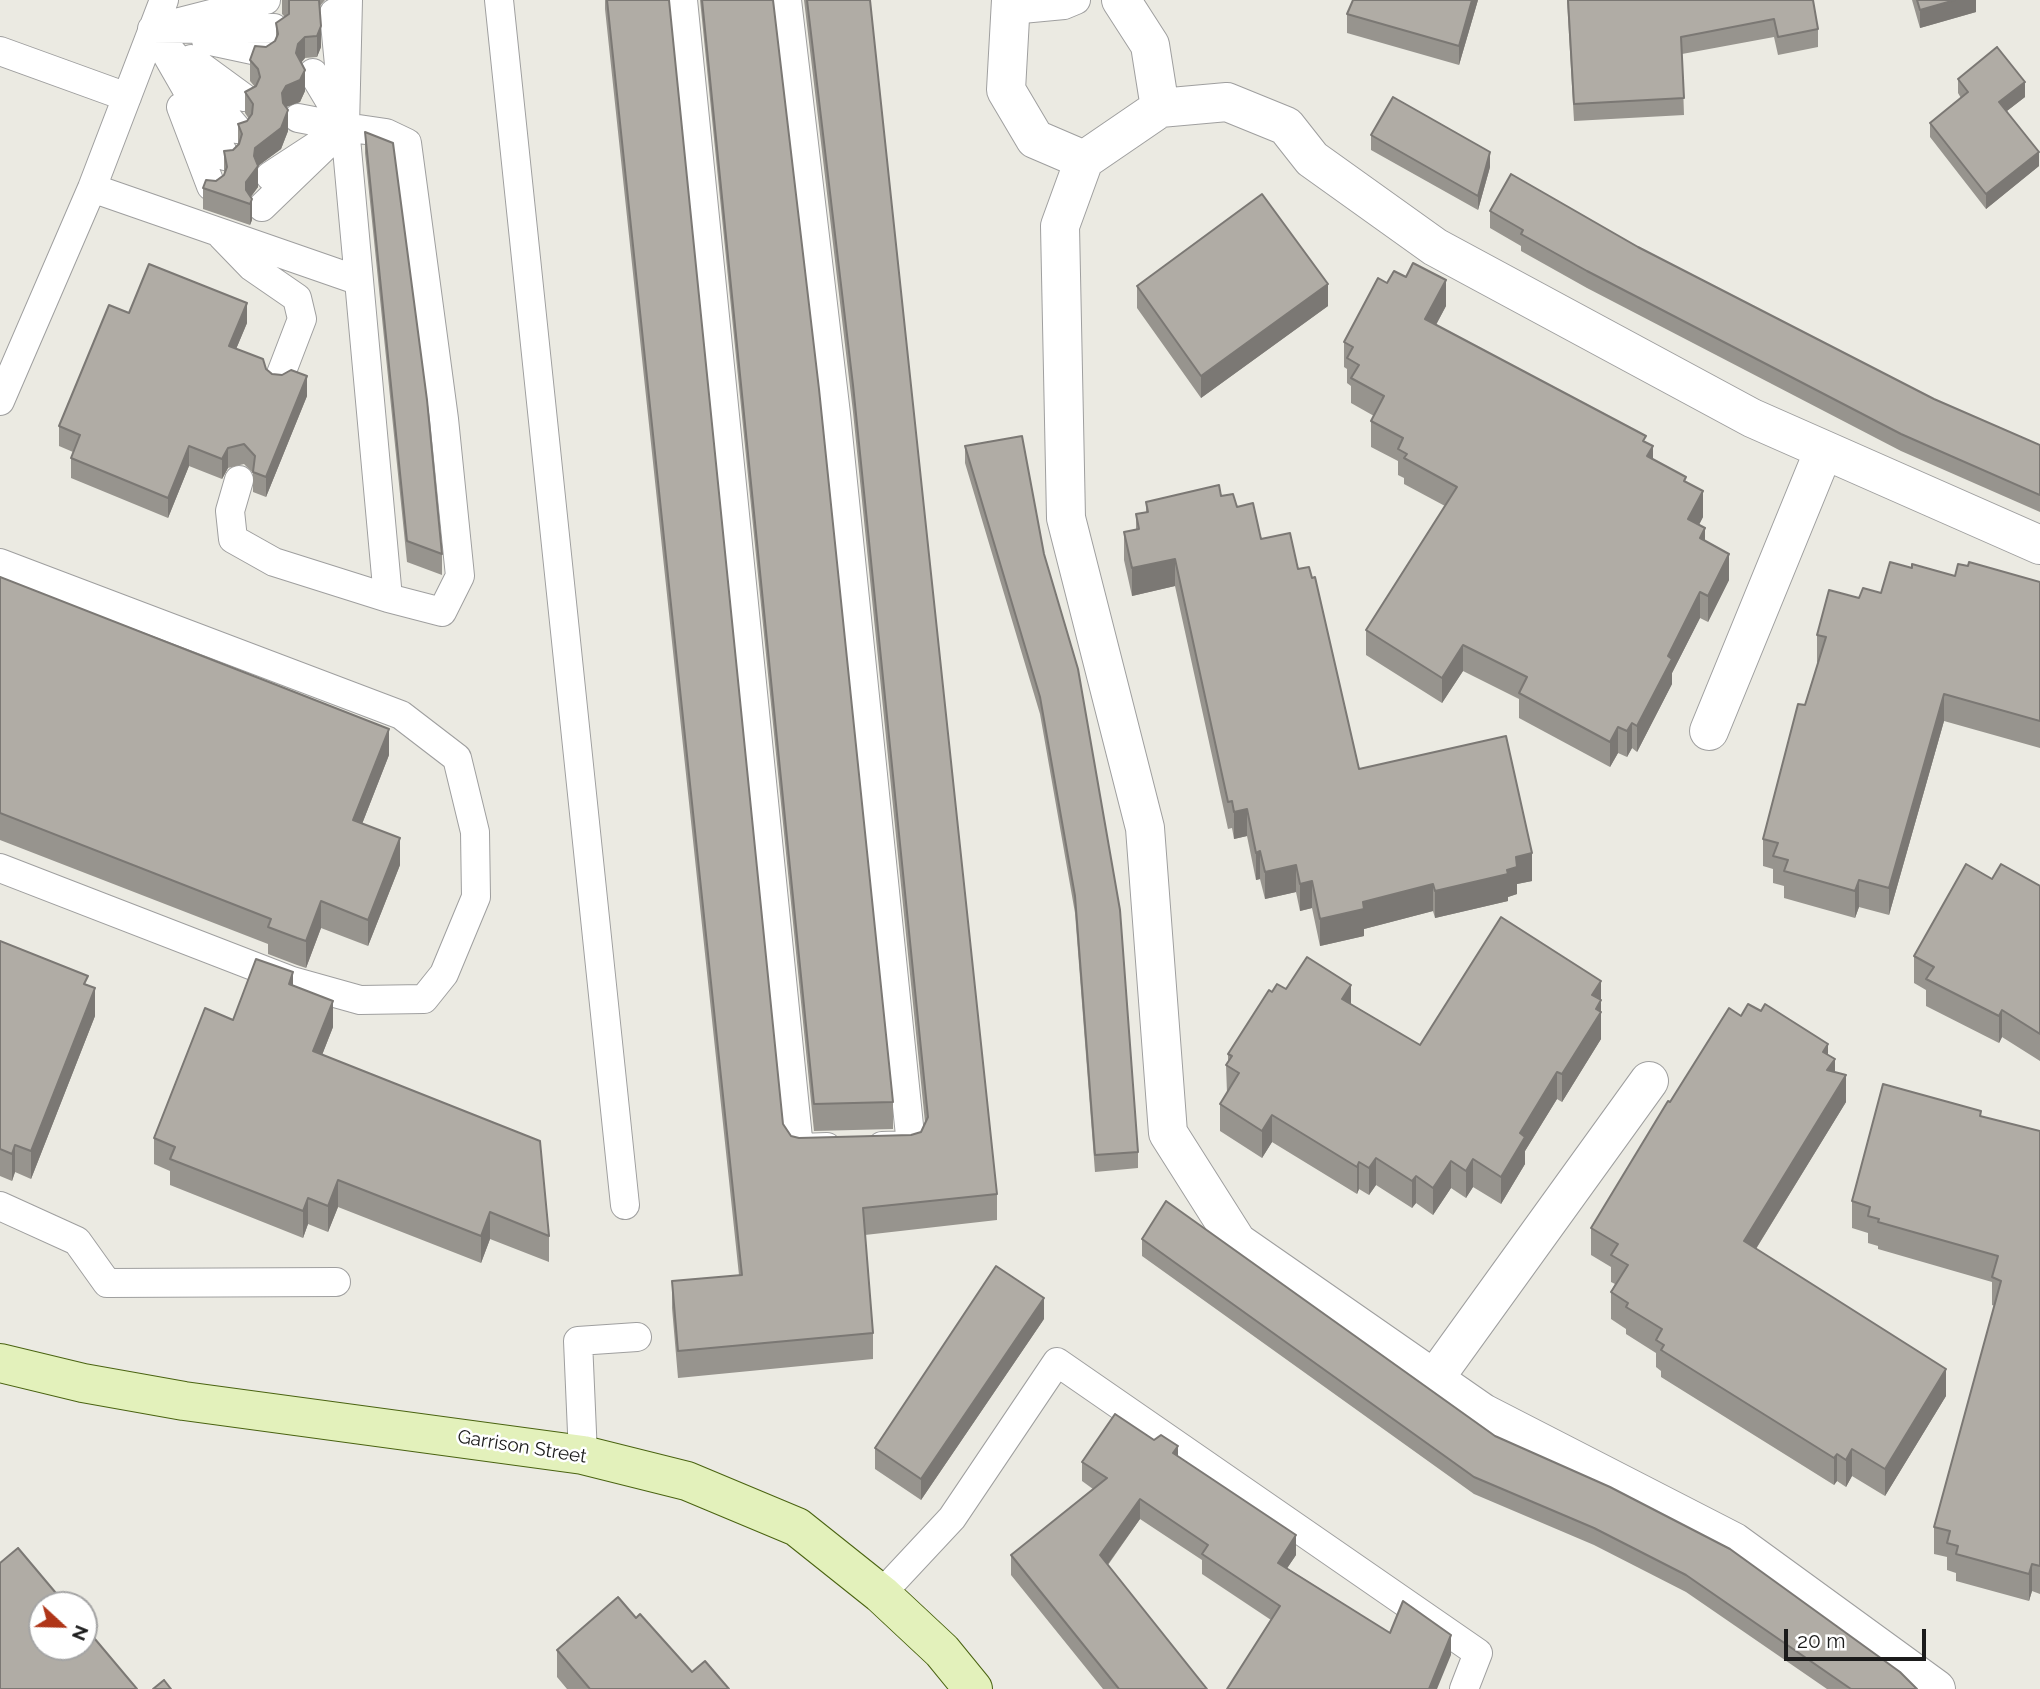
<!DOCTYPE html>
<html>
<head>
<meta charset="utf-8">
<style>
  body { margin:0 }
  #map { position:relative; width:2040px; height:1689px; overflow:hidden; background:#ebeae2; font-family:Raleway,sans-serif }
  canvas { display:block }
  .north { position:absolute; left:28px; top:1591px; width:70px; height:70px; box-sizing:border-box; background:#fff; border:2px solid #a4a4a4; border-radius:50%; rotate:112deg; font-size:19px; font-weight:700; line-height:28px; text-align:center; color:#1b1b1b }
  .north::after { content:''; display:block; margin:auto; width:24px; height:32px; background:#af3518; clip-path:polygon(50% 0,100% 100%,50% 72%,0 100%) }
  .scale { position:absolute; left:1784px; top:1629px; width:142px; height:32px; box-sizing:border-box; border:4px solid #1b1b1b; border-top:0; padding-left:9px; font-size:21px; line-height:24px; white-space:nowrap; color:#1b1b1b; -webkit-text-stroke:5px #fff; paint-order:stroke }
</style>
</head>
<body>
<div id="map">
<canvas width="2040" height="1689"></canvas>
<div class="north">N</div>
<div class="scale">20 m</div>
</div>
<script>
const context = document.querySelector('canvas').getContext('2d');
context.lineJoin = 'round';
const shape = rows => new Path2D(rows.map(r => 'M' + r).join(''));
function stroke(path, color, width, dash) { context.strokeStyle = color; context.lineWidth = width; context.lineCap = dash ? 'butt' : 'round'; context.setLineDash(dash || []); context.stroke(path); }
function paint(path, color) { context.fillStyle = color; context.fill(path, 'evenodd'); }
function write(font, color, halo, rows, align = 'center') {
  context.font = font + ' Raleway,sans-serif'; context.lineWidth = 5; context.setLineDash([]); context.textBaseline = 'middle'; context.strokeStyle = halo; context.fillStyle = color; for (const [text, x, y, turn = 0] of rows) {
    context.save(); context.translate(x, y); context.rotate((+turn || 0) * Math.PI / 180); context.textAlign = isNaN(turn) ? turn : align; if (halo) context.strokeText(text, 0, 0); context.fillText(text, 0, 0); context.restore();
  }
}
const lane = shape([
  [266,0,152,29,274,28],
  [499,0,625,1205],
  [683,0,799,1148,827,1147],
  [787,0,836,414,911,1145,882,1146],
  [1011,10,1064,5,1076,0],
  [334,13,345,127,348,0],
  [206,40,262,52],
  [0,51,127,97],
  [191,59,243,97],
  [313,73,340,118],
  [181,107,211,186],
  [298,118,345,127,336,129],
  [225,156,152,29,237,129],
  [92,188,357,280],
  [262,207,345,127,270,176],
  [222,236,252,267,297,298,302,319,279,379],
  [0,401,92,188,164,0],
  [239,480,230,511,233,539,274,562,388,598,442,612,460,576,444,419,407,143,386,133,345,127,388,598],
  [0,563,401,715,457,758,475,832,476,897,444,974,424,999,360,1000,292,981,0,868],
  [0,1206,77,1241,107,1283,336,1282],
  [583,1455,578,1341,637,1337],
  [881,1594,952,1518,1057,1362,1478,1653,1464,1689]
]);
const street = shape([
  [1011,0,1006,90,1035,139,1084,160],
  [1121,0,1150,45,1160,108],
  [1709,731,1824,450],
  [1434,1379,1649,1081],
  [1936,1689,1734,1542,1483,1413,1237,1242,1168,1133,1145,828,1066,518,1060,226,1084,160,1160,108,1227,102,1286,126,1312,159,1435,247,1752,418,2040,545]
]);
const secondary = shape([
  [0,1363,83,1383,184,1401,583,1455,687,1481,797,1527,881,1594,942,1651,973,1689]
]);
stroke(lane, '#9f9f9f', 30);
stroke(street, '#9f9f9f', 40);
stroke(secondary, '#4a6311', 40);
stroke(lane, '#fff', 28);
stroke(street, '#fff', 38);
stroke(secondary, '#e3f1bb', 38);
paint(shape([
  [282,0,325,0,320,6,321,47,317,57,305,58,301,63,305,91,300,102,286,107,288,131,281,149,258,166,258,187,251,197,252,220,250,225,203,209,203,188,224,175,224,151,233,150,238,145,238,124,247,121,249,119,245,113,245,92,255,87,250,81,250,60,275,41,276,38,276,23,285,17,282,14],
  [605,0,669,0,783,1124,791,1136,799,1138,911,1135,921,1132,925,1122,853,412,804,0,870,0,997,1194,997,1220,865,1235,873,1333,873,1359,678,1378,672,1308,672,1281,739,1275,605,9],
  [700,0,773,0,893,1102,893,1129,814,1131],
  [1478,0,1459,65,1347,33,1347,14],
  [1567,0,1813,0,1818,29,1818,47,1778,55,1774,37,1682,54,1684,115,1574,121],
  [1912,0,1976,0,1976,12,1920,28],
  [1958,79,2025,97,2007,111,2039,166,1986,209,1930,137,1930,123,1961,98,1958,93],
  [365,132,442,554,442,575,407,562,365,153],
  [1371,135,1490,167,1478,210,1371,150],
  [1490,211,1638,247,1934,399,2040,445,2040,512,1901,451,1587,288,1521,251,1521,246,1490,228],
  [1387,283,1446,306,1436,325,1646,442,1653,459,1686,482,1703,517,1699,525,1705,541,1729,580,1708,622,1700,618,1672,673,1672,684,1637,752,1632,748,1627,757,1618,753,1610,767,1519,718,1519,699,1463,671,1442,703,1366,655,1366,630,1445,506,1404,484,1404,478,1398,475,1398,461,1371,447,1371,421,1374,416,1351,403,1351,386,1347,383,1347,369,1344,367,1344,342],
  [1137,286,1328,306,1201,398,1137,308],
  [129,313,247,323,236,349,272,374,307,396,266,497,253,492,253,473,244,464,228,468,222,479,189,466,168,518,71,478,71,458,73,452,59,446,59,426],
  [1022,436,1138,1152,1138,1168,1095,1172,1075,913,1040,714,965,463,965,446],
  [1221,496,1237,507,1261,539,1298,569,1359,769,1532,881,1517,884,1517,894,1508,897,1508,901,1435,918,1433,911,1364,929,1364,936,1320,946,1312,908,1300,911,1296,892,1265,899,1260,879,1256,880,1247,836,1234,839,1232,828,1228,829,1175,586,1132,596,1124,560,1124,532,1136,530,1136,514,1146,512,1146,502],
  [1912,568,1955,576,2040,582,2040,748,1944,721,1889,915,1859,907,1855,918,1784,898,1784,886,1773,883,1773,869,1763,866,1763,839,1818,662,1817,662,1817,635,1859,598,1881,593],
  [0,577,389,755,362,824,400,865,368,946,321,928,306,968,297,965,268,954,268,944,0,840],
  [1992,879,2040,886,2040,1061,2002,1037,1999,1043,1926,1006,1926,990,1914,983,1914,956],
  [0,941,88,985,95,1016,31,1179,15,1172,12,1181,0,1176],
  [1601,981,1601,1039,1562,1102,1557,1099,1525,1151,1525,1164,1501,1204,1473,1187,1466,1198,1451,1188,1433,1215,1416,1203,1412,1208,1376,1185,1369,1195,1359,1189,1357,1194,1272,1142,1262,1158,1220,1131,1220,1104,1227,1093,1226,1065,1228,1062,1228,1054,1272,992,1286,989,1351,1004,1420,1045],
  [293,986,333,1027,322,1055,549,1236,549,1262,490,1239,481,1263,338,1207,328,1232,308,1224,303,1238,170,1185,170,1171,154,1164,154,1138,233,1020],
  [1741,1016,1828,1055,1846,1102,1756,1249,1946,1396,1885,1496,1852,1476,1846,1487,1837,1481,1834,1485,1661,1377,1661,1371,1656,1367,1656,1353,1626,1334,1626,1329,1611,1319,1611,1292,1615,1284,1611,1282,1611,1267,1591,1255,1591,1228,1670,1102],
  [1981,1117,2040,1131,2040,1594,2032,1591,2029,1601,1956,1581,1956,1573,1947,1570,1947,1557,1934,1554,1934,1527,1995,1306,1992,1305,1992,1282,1878,1249,1878,1246,1868,1243,1868,1233,1852,1228,1852,1201],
  [1142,1239,1495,1436,1917,1689,1827,1689,1686,1592,1594,1545,1474,1494,1142,1256],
  [1044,1319,921,1500,875,1469,875,1448],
  [1178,1456,1296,1555,1287,1568,1390,1633,1451,1655,1271,1620,1202,1574,1202,1560,1140,1519,1108,1565,1207,1689,1103,1689,1011,1575,1011,1555,1093,1489,1082,1481,1082,1462],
  [636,1618,692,1672,729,1689,567,1689,557,1677,557,1650]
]), '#97948e');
paint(shape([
  [1472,0,1478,0,1459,65,1459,46],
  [1955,0,1976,0,1976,12,1920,28,1920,10],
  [321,26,321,47,317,57,317,36],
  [305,37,305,58,298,66,296,53,298,44],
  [305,70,305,91,300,102,286,107,282,114,282,93,286,86],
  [2025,82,2025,97,1999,117,1999,102],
  [288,110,288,131,281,149,258,166,258,187,246,203,246,182,255,148],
  [1490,152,1490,167,1478,210,1478,196],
  [2039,152,2039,166,1986,209,1986,194],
  [252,199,252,220,250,225,250,204],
  [1446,280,1446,306,1425,345,1425,319],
  [1328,284,1328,306,1201,398,1201,376],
  [247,303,247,323,229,366,229,346],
  [307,376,307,396,266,497,266,477],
  [189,446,189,466,168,518,168,498],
  [1653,446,1653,471,1647,456],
  [228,448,228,468,222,479,222,459],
  [1703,491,1703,517,1688,545,1688,519],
  [1705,528,1705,554,1700,538],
  [1729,554,1729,580,1708,622,1708,596],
  [1175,559,1175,586,1132,596,1132,568],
  [1700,592,1700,618,1672,673,1672,684,1637,752,1637,726,1668,656],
  [1463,645,1463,671,1442,703,1442,678],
  [1944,694,1944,721,1889,915,1889,888],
  [1632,723,1632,748,1627,757,1627,731],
  [1618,727,1618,753,1610,767,1610,742],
  [389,729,389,755,353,847,353,820],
  [1247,809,1247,836,1234,839,1234,812],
  [400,838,400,865,368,946,368,920],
  [1260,851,1260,879,1256,880,1256,853],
  [1532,853,1532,881,1517,884,1517,894,1508,897,1508,901,1435,918,1435,891,1507,870,1516,857],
  [1296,865,1296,892,1265,899,1265,872],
  [1859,880,1859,907,1855,918,1855,891],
  [1312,881,1312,908,1300,911,1300,884],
  [1433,884,1433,911,1364,929,1364,936,1320,946,1320,919,1363,902],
  [321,901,321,928,306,968,306,941],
  [293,972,293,999,289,984],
  [1601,981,1601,1039,1562,1102,1562,1074,1592,995],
  [1351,985,1351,1012,1342,999],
  [95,988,95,1016,31,1179,31,1151],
  [333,1001,333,1027,313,1078,313,1051],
  [2002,1010,2002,1037,1999,1043,1999,1016],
  [1828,1044,1828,1068,1835,1059,1835,1086,1827,1073,1823,1052],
  [1557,1072,1557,1099,1525,1151,1525,1164,1501,1204,1501,1177,1520,1133],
  [1846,1075,1846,1102,1744,1268,1744,1241],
  [1272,1115,1272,1142,1262,1158,1262,1131],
  [15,1145,15,1172,12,1181,12,1154],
  [1376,1158,1376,1185,1369,1195,1369,1168],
  [1473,1159,1473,1187,1466,1198,1466,1171],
  [1451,1161,1451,1188,1433,1215,1433,1188],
  [1359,1162,1359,1189,1357,1194,1357,1167],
  [1416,1176,1416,1203,1412,1208,1412,1181],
  [338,1180,338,1207,328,1232,328,1206],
  [308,1198,308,1224,303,1238,303,1211],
  [490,1212,490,1239,481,1263,481,1236],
  [1044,1298,1044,1319,921,1500,921,1479],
  [1946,1369,1946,1396,1885,1496,1885,1469],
  [1178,1446,1178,1466,1173,1453],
  [1852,1449,1852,1476,1846,1487,1846,1460],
  [1837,1454,1837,1481,1834,1485,1834,1458],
  [1140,1499,1140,1519,1100,1575,1100,1555],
  [1296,1535,1296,1555,1278,1582,1278,1563],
  [2032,1564,2032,1591,2029,1601,2029,1574],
  [1451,1635,1451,1655,1437,1689,1429,1689]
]), '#7b7874');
const building = shape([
  [289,0,319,0,321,26,317,36,305,37,298,44,296,53,305,70,300,80,286,86,282,93,283,103,288,110,281,128,255,148,254,156,258,166,246,182,246,190,252,199,250,204,203,188,206,180,216,181,224,175,227,167,224,151,233,150,239,144,242,134,238,124,247,121,252,114,253,104,245,92,256,86,260,77,258,69,250,60,255,46,266,47,275,41,278,34,276,23,289,14,289,0],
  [607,0,669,0,783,1124,791,1136,799,1138,911,1135,921,1132,928,1117,853,385,807,0,870,0,997,1194,863,1208,873,1333,678,1351,672,1281,742,1275,607,0],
  [702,0,773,0,819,389,893,1102,814,1104,702,0],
  [1353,0,1472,0,1459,46,1347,14,1353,0],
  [1568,0,1813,0,1818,29,1778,37,1774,19,1681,37,1684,98,1574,104,1568,0],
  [1917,0,1955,0,1920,10,1917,0],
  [1997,47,2025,82,1999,102,2039,152,1986,194,1930,123,1968,92,1958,79,1997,47],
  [1393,97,1490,152,1478,196,1371,135,1393,97],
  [365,132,393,143,427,400,442,554,407,541,365,132],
  [1511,174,1638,247,1934,399,2040,445,2040,495,1901,434,1587,271,1521,234,1523,230,1490,211,1511,174],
  [1262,194,1328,284,1201,376,1137,286,1262,194],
  [1413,263,1446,280,1425,319,1646,436,1643,441,1653,446,1647,456,1686,477,1684,481,1703,491,1688,519,1705,528,1700,538,1729,554,1708,596,1700,592,1668,656,1672,659,1637,726,1632,723,1627,731,1618,727,1610,742,1519,693,1527,677,1463,645,1442,678,1366,630,1457,487,1404,458,1407,454,1398,449,1403,438,1371,421,1384,396,1351,378,1359,365,1347,358,1353,347,1344,342,1378,278,1387,283,1394,271,1406,277,1413,263],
  [149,264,247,303,229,346,263,359,266,369,272,374,282,375,291,370,307,376,266,477,253,472,255,456,244,444,228,448,222,459,189,446,168,498,71,458,80,435,59,426,109,305,129,313,149,264],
  [1022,436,1044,554,1078,669,1120,910,1138,1152,1095,1155,1075,896,1040,697,965,446,1022,436],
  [1219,485,1221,496,1233,494,1237,507,1253,503,1261,539,1290,533,1298,569,1309,567,1312,578,1315,577,1359,769,1506,736,1532,853,1516,857,1517,867,1507,870,1508,874,1435,891,1433,884,1363,902,1364,909,1320,919,1312,881,1300,884,1296,865,1265,872,1260,851,1256,853,1247,809,1234,812,1232,801,1228,802,1175,559,1132,568,1124,532,1139,529,1136,514,1148,512,1146,502,1219,485],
  [1890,562,1912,568,1912,564,1955,576,1958,564,1968,566,1969,562,2040,582,2040,721,1944,694,1889,888,1859,880,1855,891,1784,871,1788,860,1773,856,1778,843,1763,839,1798,704,1805,705,1826,637,1817,635,1829,590,1859,598,1863,588,1881,593,1890,562],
  [0,577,389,729,353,820,400,838,368,920,321,901,306,941,297,938,268,927,271,919,0,813,0,577],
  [1966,864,1992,879,2001,864,2040,886,2040,1034,2002,1010,1999,1016,1926,979,1934,967,1914,956,1966,864],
  [1501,917,1601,981,1592,995,1601,1000,1596,1009,1601,1012,1562,1074,1557,1072,1520,1133,1525,1137,1501,1177,1473,1159,1466,1171,1451,1161,1433,1188,1416,1176,1412,1181,1376,1158,1369,1168,1359,1162,1357,1167,1272,1115,1262,1131,1220,1104,1239,1073,1226,1065,1232,1056,1228,1054,1269,990,1272,992,1277,984,1286,989,1307,957,1351,985,1342,999,1420,1045,1501,917],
  [0,941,88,976,84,984,95,988,31,1151,15,1145,12,1154,0,1149,0,941],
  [256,959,293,972,289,984,333,1001,313,1051,540,1141,549,1236,490,1212,481,1236,338,1180,328,1206,308,1198,303,1211,170,1159,175,1147,154,1138,205,1008,233,1020,256,959],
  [1748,1004,1761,1011,1765,1004,1828,1044,1823,1052,1835,1059,1827,1070,1846,1075,1744,1241,1946,1369,1885,1469,1852,1449,1846,1460,1837,1454,1834,1458,1661,1350,1664,1345,1656,1340,1662,1329,1626,1307,1628,1303,1611,1292,1628,1265,1611,1255,1618,1244,1591,1228,1668,1101,1670,1102,1729,1008,1741,1016,1748,1004],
  [1883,1084,1981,1111,1980,1116,2040,1131,2040,1566,2032,1564,2029,1574,1956,1554,1958,1546,1947,1543,1950,1531,1934,1527,2001,1281,1992,1277,1998,1256,1878,1222,1879,1219,1868,1216,1870,1207,1852,1201,1883,1084],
  [1166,1201,1495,1436,1610,1487,1730,1549,1900,1672,1917,1689,1851,1689,1686,1575,1594,1528,1474,1477,1142,1239,1166,1201],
  [996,1266,1044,1298,921,1479,875,1448,996,1266],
  [1115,1414,1154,1440,1161,1435,1178,1446,1173,1453,1296,1535,1278,1563,1390,1633,1403,1601,1451,1635,1429,1689,1227,1689,1280,1606,1202,1554,1208,1545,1140,1499,1100,1555,1207,1689,1119,1689,1011,1555,1107,1478,1082,1462,1115,1414],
  [18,1548,66,1605,42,1605,42,1647,84,1647,84,1626,137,1689,0,1689,0,1563,18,1548],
  [618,1597,636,1618,640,1614,692,1672,705,1661,729,1689,590,1689,557,1650,618,1597],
  [164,1680,171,1689,153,1689,164,1680]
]);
paint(building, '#b0aca5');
stroke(building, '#7b7874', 2);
write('19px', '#1b1b1b', '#fff', [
  ["Garrison Street",522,1447,9]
]);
</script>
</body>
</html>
